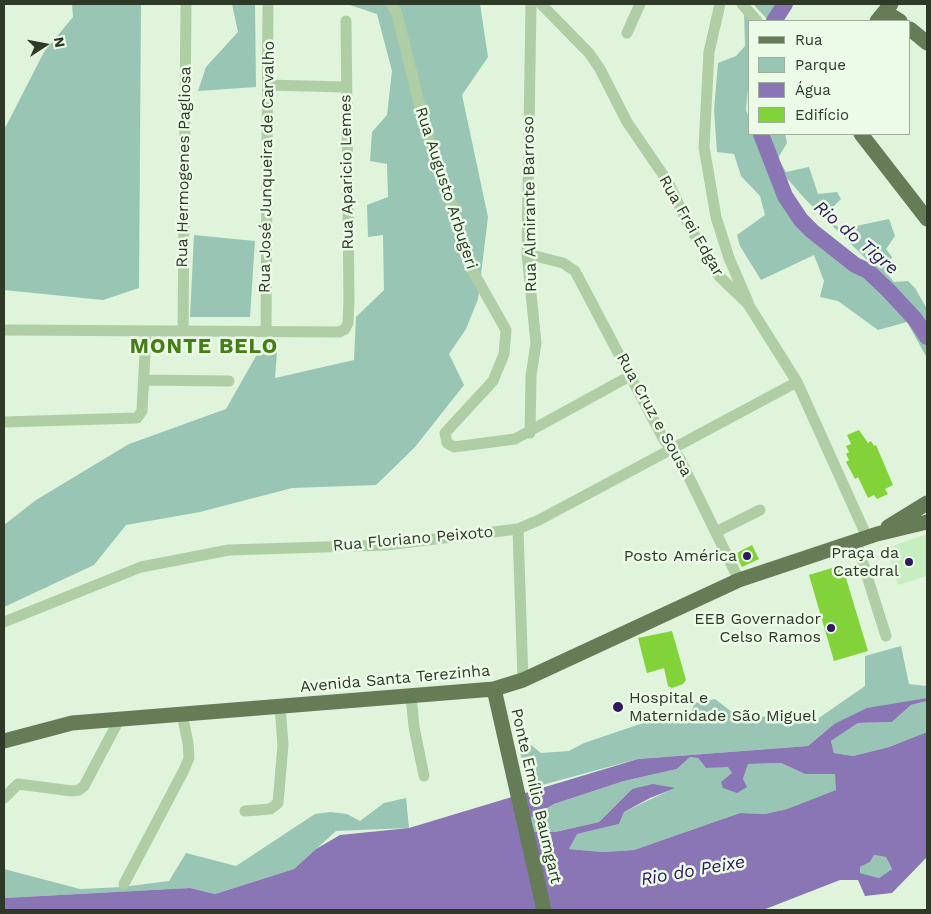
<!DOCTYPE html>
<html>
<head>
<meta charset="utf-8">
<style>
  body { margin:0 }
  #map { position:relative; width:931px; height:914px; overflow:hidden; background:#dff4da; font-family:"Work Sans",sans-serif }
  canvas { display:block }
  .frame { position:absolute; inset:0; border:5px solid #2e3927; pointer-events:none }
  .legend { position:absolute; left:748px; top:20px; width:162px; height:115px; box-sizing:border-box; background:#ebfbe7; border:1px solid #9fad9a; margin:0; padding:6px 9px; list-style:none; font-size:15px; color:#2e3927 }
  .legend li { display:flex; align-items:center; gap:10px; height:25px }
  .legend b { width:25px; border:1px solid #9fad9a }
  .north { position:absolute; left:20px; top:20px; width:50px; height:50px; -webkit-text-stroke:4px #ebfbe7; paint-order:stroke; rotate:79deg; font-size:14px; font-weight:700; line-height:20px; text-align:center; color:#2e3927 }
  .north::after { content:''; display:block; margin:auto; width:18px; height:22px; background:#2e3927; clip-path:polygon(50% 0,100% 100%,50% 72%,0 100%) }
</style>
</head>
<body>
<div id="map">
<canvas width="931" height="914"></canvas>
<div class="frame"></div>
<ul class="legend">
<li><b style="height:6px;background:#657c56"></b>Rua</li>
<li><b style="height:14px;background:#99c5b4"></b>Parque</li>
<li><b style="height:14px;background:#8a76b4"></b>Água</li>
<li><b style="height:14px;background:#82d23a"></b>Edifício</li>
</ul>
<div class="north">N</div>
</div>
<script>
const context = document.querySelector('canvas').getContext('2d');
context.lineJoin = 'round';
function paint(path, color) { context.fillStyle = color; context.fill(path, 'evenodd'); }
const shape = rows => new Path2D(rows.map(r => 'M' + r).join(''));
function stroke(path, color, width, dash) { context.strokeStyle = color; context.lineWidth = width; context.lineCap = dash ? 'butt' : 'round'; context.setLineDash(dash || []); context.stroke(path); }
function write(font, color, halo, rows, align = 'center') {
  context.font = font + ' "Work Sans",sans-serif'; context.lineWidth = 5; context.setLineDash([]); context.textBaseline = 'middle'; context.strokeStyle = halo; context.fillStyle = color; for (const [text, x, y, turn = 0] of rows) {
    context.save(); context.translate(x, y); context.rotate((+turn || 0) * Math.PI / 180); context.textAlign = isNaN(turn) ? turn : align; if (halo) context.strokeText(text, 0, 0); context.fillText(text, 0, 0); context.restore();
  }
}
paint(shape([
  [72,4,141,4,139,288,103,300,4,290,4,130,44,52,73,17],
  [232,4,255,4,256,87,198,91,206,67,238,32],
  [347,4,480,4,488,57,462,95,488,217,478,299,466,329,449,354,464,385,415,447,376,485,292,488,200,512,126,525,94,565,4,607,4,525,36,500,129,444,226,409,264,342,278,339,275,378,354,360,356,317,384,290,383,235,368,237,367,205,388,197,387,164,370,161,372,132,387,115,392,71,377,14],
  [753,4,785,4,775,18,779,21,769,21],
  [744,11,750,21,750,68,746,110,750,120,750,134,754,134,759,149,796,220,813,236,897,301,927,342,927,358,907,322,878,330,838,301,820,297,824,281,814,255,761,280,740,246,737,235,765,215,760,196,741,176,734,154,717,152,714,110,718,63,736,56,745,46],
  [764,134,785,134,787,143,778,158,786,172,809,167,818,194,837,192,841,199,825,215,833,224,842,229,889,219,895,236,886,249,892,257,885,271,894,282,908,281,915,288,927,309,927,326,906,298,806,200,777,167],
  [194,235,255,241,250,317,190,317],
  [901,646,909,684,927,686,927,698,887,706,834,724,808,746,638,759,531,788,519,750,531,745,541,753,569,751,584,743,643,723,686,722,695,703,715,699,737,716,786,717,816,720,865,686,865,656],
  [927,701,927,732,889,747,853,756,834,753,831,741,858,723,892,722,911,705],
  [690,757,698,758,706,768,728,766,732,773,743,779,748,764,781,763,805,774,835,774,837,790,787,809,765,814,740,813,634,850,603,852,569,849,576,834,619,824,624,812,674,788,632,789,599,822,555,832,535,832,530,818,554,804,624,781,677,769],
  [406,798,409,828,336,831,294,869,215,894,190,888,4,898,4,869,80,889,122,887,169,881,186,853,236,866,315,814,330,812,347,814,360,821,384,803],
  [874,855,886,857,892,869,879,878,860,873,860,867,870,862]
]), '#99c5b4');
paint(shape([
  [927,534,927,576,898,585,887,548]
]), '#c7eec0');
paint(shape([
  [927,698,927,701,911,705,892,722,858,723,831,741,834,753,853,756,889,747,927,732,927,857,892,893,865,896,858,880,840,880,763,910,4,910,4,898,190,888,215,894,294,869,316,849,340,835,409,828,638,759,808,746,834,724,867,708],
  [690,757,698,758,706,768,728,767,732,773,721,782,723,788,737,793,747,787,743,779,748,764,781,763,805,774,835,774,836,790,787,809,765,814,740,813,634,850,603,852,569,849,577,834,619,824,624,812,650,798,675,788,653,784,632,789,599,822,555,832,535,832,530,818,554,804,624,781,677,769],
  [874,855,886,857,892,869,879,878,860,873,860,867,870,862]
]), '#8a76b4');
stroke(shape([
  [774,21,785,4],
  [761,134,785,196,801,220,812,231,855,265,868,271,888,290,915,319,927,337]
]), '#8a76b4', 16);
paint(shape([
  [859,430,868,443,871,441,874,446,876,445,893,485,885,489,888,494,877,499,874,495,868,498,858,477,855,479,846,462,849,460,846,454,849,452,846,446,851,444,847,435],
  [752,545,759,559,742,567,735,554],
  [842,565,868,651,834,661,809,575],
  [672,631,686,680,683,684,672,688,668,686,664,668,647,673,638,638]
]), '#82d23a');
stroke(shape([
  [392,4,397,14,427,135,454,211,471,268,506,330,504,354,493,381,445,433,447,443,454,447,515,439,630,376],
  [541,4,589,53,600,69,627,122,668,182,689,226,719,276,748,304,797,382,867,537],
  [720,4,709,52,704,147,716,217,729,258,748,302],
  [742,4,757,21],
  [627,33,640,4],
  [268,85,345,87],
  [527,254,563,263,575,271,664,440,680,459,739,580],
  [4,330,339,332,345,329,348,323,349,300,346,21],
  [183,330,186,4],
  [266,331,268,4],
  [144,380,229,381],
  [4,422,137,418,142,411,146,332],
  [530,433,531,376,536,343,527,254,531,4],
  [518,529,523,680],
  [716,532,760,510],
  [856,541,886,636],
  [4,622,141,567,229,550,386,545,518,529,539,520,797,382],
  [411,696,414,727,424,776],
  [4,798,18,784,72,791,79,790,84,786,119,720],
  [245,811,270,809,278,803,283,745,280,706],
  [124,884,184,770,189,758,188,743,182,714]
]), '#b0cea5', 11);
stroke(shape([
  [880,17,892,16,900,21],
  [877,21,891,4],
  [910,29,927,43],
  [861,134,927,219],
  [888,527,927,503],
  [494,689,544,910],
  [4,741,72,723,494,689,523,680,739,580,877,534,927,522]
]), '#657c56', 15);
for (const [x, y, r, color] of [
  [747,556,5,"#31185f"],
  [909,562,5,"#31185f"],
  [831,628,5,"#31185f"],
  [618,707,6,"#31185f"]
]) { const dot = new Path2D(); dot.arc(x, y, r, 0, 2 * Math.PI); context.fillStyle = color; context.fill(dot); stroke(dot, '#ebfbe7', 2); }
write('16px', '#2e3927', '#ebfbe7', [
  ["Rua Hermogenes Pagliosa",184,167,-89],
  ["Rua José Junqueira de Carvalho",267,167,-89],
  ["Rua Aparicio Lemes",347,172,-91],
  ["Rua Augusto Arbugeri",446,188,72],
  ["Rua Almirante Barroso",530,204,-91],
  ["Rua Frei Edgar",691,226,60],
  ["Rua Cruz e Sousa",654,415,61],
  ["Rua Floriano Peixoto",413,539,-5],
  ["Avenida Santa Terezinha",395,679,-5],
  ["Ponte Emílio Baumgart",536,796,77]
]);
write('16px', '#2e3927', '#ebfbe7', [
  ["Praça da",899,553],
  ["Catedral",899,571],
  ["Posto América",737,556],
  ["EEB Governador",821,619],
  ["Celso Ramos",821,637],
  ["Hospital e",629,698,"left"],
  ["Maternidade São Miguel",629,716,"left"]
], 'right');
write('italic 18px', '#31185f', '#ebfbe7', [
  ["Rio do Tigre",856,238,40],
  ["Rio do Peixe",693,871,-10]
]);
context.letterSpacing = '1px';
write('bold 21px', '#477d16', '#ebfbe7', [
  ["MONTE BELO",204,347]
]);
context.letterSpacing = '0px';
</script>
</body>
</html>
